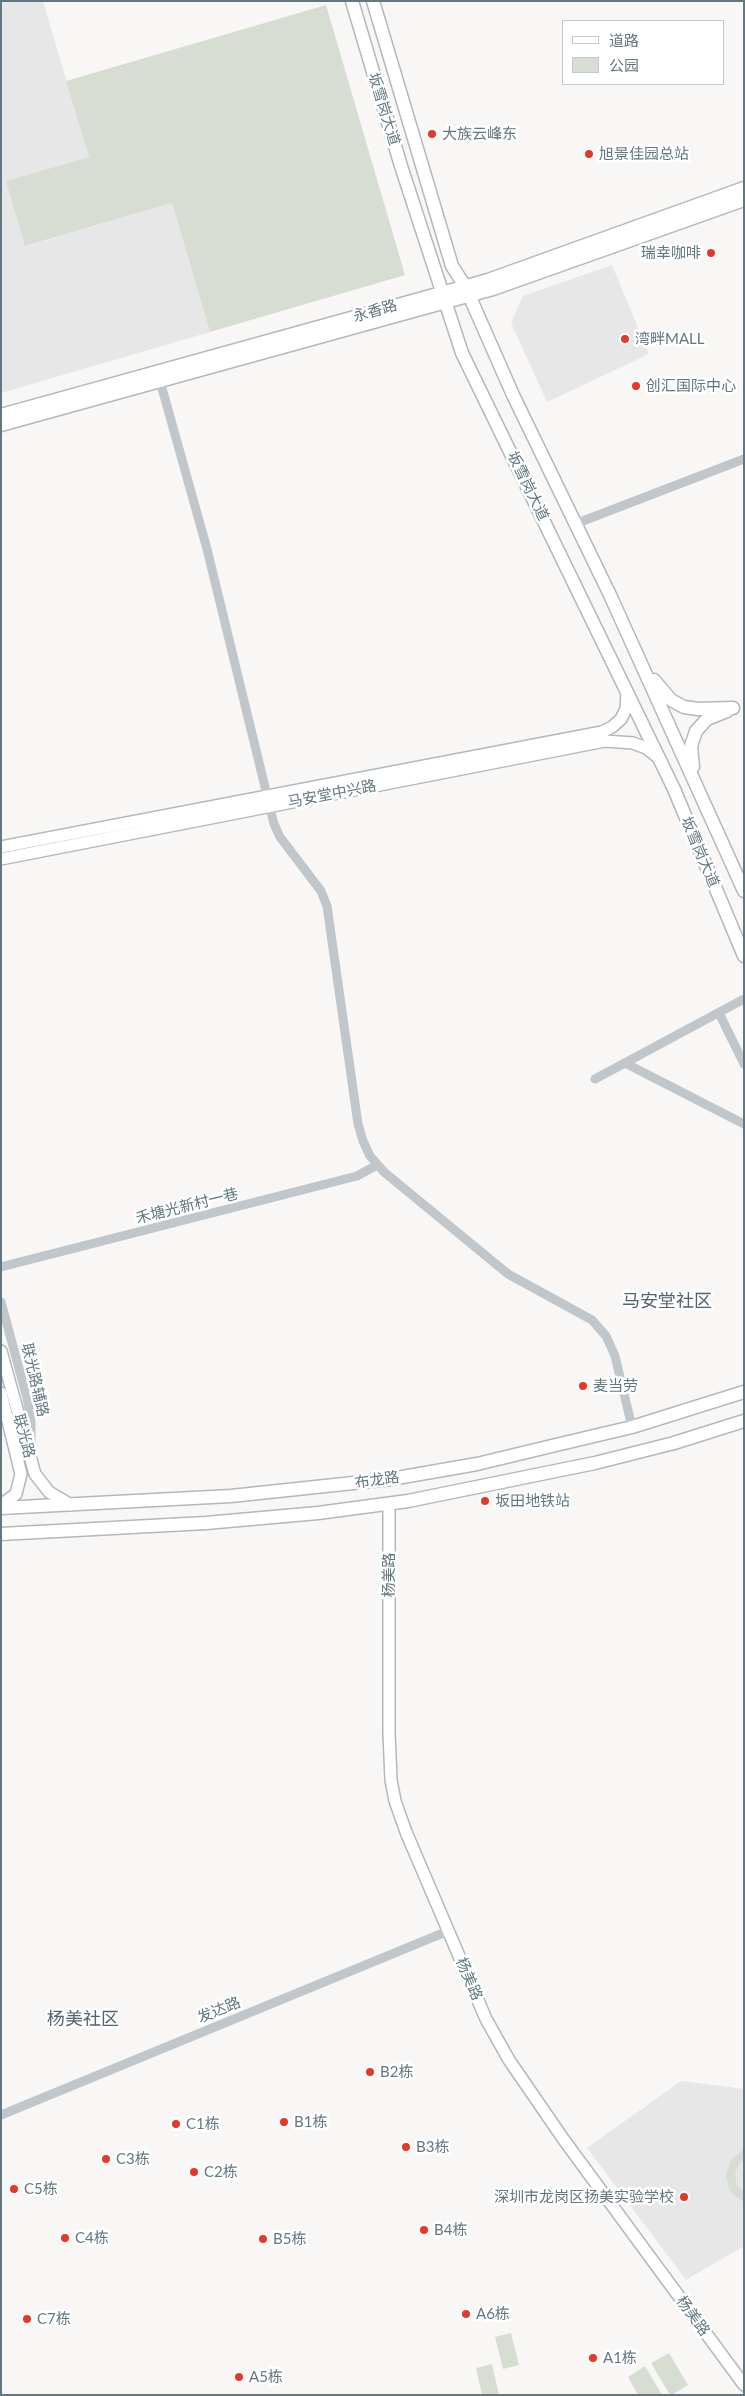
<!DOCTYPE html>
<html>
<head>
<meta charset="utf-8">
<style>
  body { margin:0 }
  #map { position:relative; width:745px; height:2396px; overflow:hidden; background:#f8f7f5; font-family:Lato,"Noto Sans SC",sans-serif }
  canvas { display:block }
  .frame { position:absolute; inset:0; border:2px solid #627880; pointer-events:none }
  .legend { position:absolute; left:562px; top:20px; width:162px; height:65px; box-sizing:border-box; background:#fff; border:1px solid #c0c9cc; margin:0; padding:6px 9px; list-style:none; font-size:15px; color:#627880 }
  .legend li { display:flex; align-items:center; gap:10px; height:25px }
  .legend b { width:25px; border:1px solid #c0c9cc }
</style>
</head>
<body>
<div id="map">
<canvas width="745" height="2396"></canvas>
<div class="frame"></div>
<ul class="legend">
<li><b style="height:6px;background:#fff"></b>道路</li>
<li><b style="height:14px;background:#d8ddd4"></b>公园</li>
</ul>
</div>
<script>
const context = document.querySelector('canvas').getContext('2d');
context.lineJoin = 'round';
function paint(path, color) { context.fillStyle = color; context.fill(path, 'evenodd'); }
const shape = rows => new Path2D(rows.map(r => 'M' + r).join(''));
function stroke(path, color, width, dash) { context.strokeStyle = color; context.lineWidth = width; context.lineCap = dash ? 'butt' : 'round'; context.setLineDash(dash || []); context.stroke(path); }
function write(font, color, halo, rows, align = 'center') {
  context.font = font + ' Lato,"Noto Sans SC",sans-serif'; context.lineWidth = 5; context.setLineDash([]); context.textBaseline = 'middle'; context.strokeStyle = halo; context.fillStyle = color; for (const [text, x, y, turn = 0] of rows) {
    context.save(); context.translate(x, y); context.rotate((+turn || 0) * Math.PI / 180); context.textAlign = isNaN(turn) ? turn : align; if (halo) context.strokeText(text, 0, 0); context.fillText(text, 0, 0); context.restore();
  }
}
paint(shape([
  [1,1,43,1,89,157,7,181,26,246,172,203,210,332,1,393],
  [612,265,649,354,547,402,511,323,523,296],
  [681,2081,744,2089,744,2246,686,2280,587,2148]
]), '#e6e7e6');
paint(shape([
  [326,5,405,275,210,332,172,203,25,246,6,181,89,157,66,81],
  [744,2149,744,2159,738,2165,735,2175,737,2185,744,2192,744,2202,734,2195,729,2189,726,2174,731,2160],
  [511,2333,519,2365,503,2369,495,2337],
  [669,2353,688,2385,672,2395,670,2395,651,2363],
  [492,2364,499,2395,482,2395,476,2368],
  [645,2366,662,2395,638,2395,628,2377]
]), '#d8ddd4');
const secondary = shape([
  [1,847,602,732,612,727,621,719,626,709,627,692],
  [1,859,605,741,633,743,646,748,660,759],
  [1,1351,35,1474,49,1492,71,1505],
  [1,1393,21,1474,16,1494,1,1505],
  [389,1504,389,1733,391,1780,395,1801,406,1832,486,2019,509,2060,564,2140,744,2385]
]);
const primary = shape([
  [352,1,401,166,462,353,674,789,744,956],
  [373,1,452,266,465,286,513,395,610,595,744,891],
  [1,415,488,280,744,188],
  [1,425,493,289,744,200],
  [654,680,671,700,684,707,698,709,733,708],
  [693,767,691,746,696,731,707,719,727,711],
  [1,1508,231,1496,391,1479,477,1464,560,1444,632,1427,744,1392],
  [1,1534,206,1523,318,1513,408,1501,595,1463,674,1443,744,1421]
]);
stroke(secondary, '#b0b9bc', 14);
stroke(primary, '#b2b8bb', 15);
stroke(shape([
  [160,381,207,549,274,824,280,837,321,891,327,906,358,1124,363,1141,370,1156,384,1172,508,1274,592,1320,606,1336,615,1356,632,1427],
  [575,524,744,459],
  [719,1013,744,1064],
  [625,1063,744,1124],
  [595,1079,744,999],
  [1,1267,357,1176,377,1165],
  [1,1302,27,1398,31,1422,31,1450],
  [1,2115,448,1931]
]), '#c0c6c9', 9);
stroke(secondary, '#fff', 11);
stroke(primary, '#fff', 12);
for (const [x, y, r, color] of [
  [432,134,5,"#e53828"],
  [589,154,5,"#e53828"],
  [711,253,5,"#e53828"],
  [625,339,5,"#e53828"],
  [636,386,5,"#e53828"],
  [583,1386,5,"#e53828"],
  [485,1501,5,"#e53828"],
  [370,2072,5,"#e53828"],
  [284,2122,5,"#e53828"],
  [176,2124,5,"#e53828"],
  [406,2147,5,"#e53828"],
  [106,2159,5,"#e53828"],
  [194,2172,5,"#e53828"],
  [14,2189,5,"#e53828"],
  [684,2197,5,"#e53828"],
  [424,2230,5,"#e53828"],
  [65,2238,5,"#e53828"],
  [263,2239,5,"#e53828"],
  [466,2314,5,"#e53828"],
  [27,2319,5,"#e53828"],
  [593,2358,5,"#e53828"],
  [239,2377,5,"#e53828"]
]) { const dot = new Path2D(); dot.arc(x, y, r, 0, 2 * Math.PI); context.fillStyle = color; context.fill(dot); stroke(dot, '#fff', 2); }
write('15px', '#627880', '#fff', [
  ["坂雪岗大道",384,109,73],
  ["永香路",375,311,-16],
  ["坂雪岗大道",528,486,64],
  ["马安堂中兴路",332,794,-11],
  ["坂雪岗大道",700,852,67],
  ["禾塘光新村一巷",187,1206,-14],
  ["联光路辅路",35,1380,77],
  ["联光路",24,1436,75],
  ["布龙路",377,1480,-8],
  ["杨美路",389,1575,-90],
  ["杨美路",469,1979,67],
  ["发达路",219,2010,-22],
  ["杨美路",693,2316,54]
]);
write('15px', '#627880', '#fff', [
  ["大族云峰东",442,134],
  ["旭景佳园总站",599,154],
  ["瑞幸咖啡",701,253,"right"],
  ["湾畔MALL",635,339],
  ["创汇国际中心",646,386],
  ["麦当劳",593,1386],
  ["坂田地铁站",495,1501],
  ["B2栋",380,2072],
  ["B1栋",294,2122],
  ["C1栋",186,2124],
  ["B3栋",416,2147],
  ["C3栋",116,2159],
  ["C2栋",204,2172],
  ["C5栋",24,2189],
  ["深圳市龙岗区扬美实验学校",674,2197,"right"],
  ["B4栋",434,2230],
  ["C4栋",75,2238],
  ["B5栋",273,2239],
  ["A6栋",476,2314],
  ["C7栋",37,2319],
  ["A1栋",603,2358],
  ["A5栋",249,2377]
], 'left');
write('18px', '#54646b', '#fff', [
  ["马安堂社区",667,1301],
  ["杨美社区",83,2019]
]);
</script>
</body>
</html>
